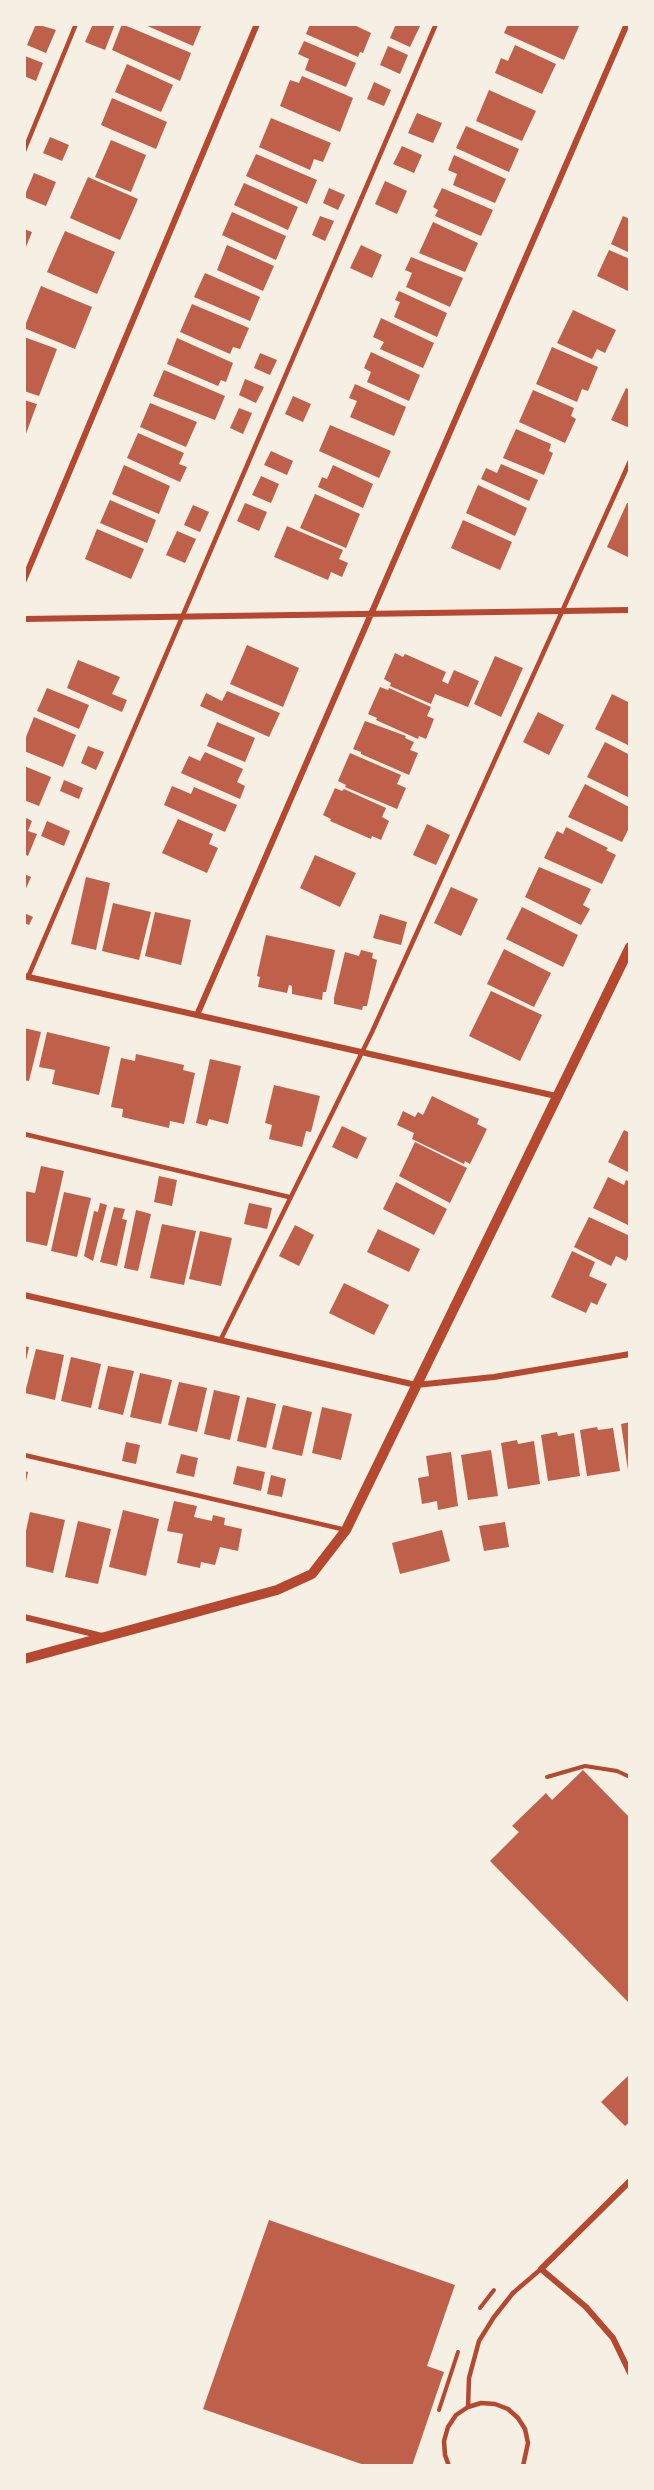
<!DOCTYPE html>
<html>
<head>
<meta charset="utf-8">
<style>
  body { margin:0 }
  #map { position:relative; width:654px; height:2490px; overflow:hidden; background:#f6efe4; font-family:Quicksand,sans-serif }
  canvas { display:block }
  .frame { position:absolute; inset:0; border:26px solid #f6efe4; pointer-events:none }
</style>
</head>
<body>
<div id="map">
<canvas width="654" height="2490"></canvas>
<div class="frame"></div>
</div>
<script>
const context = document.querySelector('canvas').getContext('2d');
context.lineJoin = 'round';
function paint(path, color) { context.fillStyle = color; context.fill(path, 'evenodd'); }
const shape = rows => new Path2D(rows.map(r => 'M' + r).join(''));
function stroke(path, color, width, dash) { context.strokeStyle = color; context.lineWidth = width; context.lineCap = dash ? 'butt' : 'round'; context.setLineDash(dash || []); context.stroke(path); }
paint(shape([
  [36,24,56,30,46,53,27,45],
  [93,24,115,24,105,50,85,42],
  [122,24,191,53,180,81,112,50],
  [143,24,202,24,193,46],
  [310,24,352,24,371,33,363,53,360,52,358,57,306,34],
  [396,24,421,24,410,47,390,38],
  [508,24,580,24,564,60,504,33],
  [304,41,356,63,346,87,305,70,309,59,298,54],
  [515,45,556,64,542,94,495,73,501,58,508,61],
  [388,46,408,55,400,74,380,65],
  [25,56,43,63,36,81,24,76],
  [127,64,173,85,161,112,115,92],
  [302,76,353,98,340,132,280,106,290,80,299,83],
  [374,82,391,90,384,106,367,99],
  [489,90,536,111,522,141,476,121],
  [112,98,167,122,156,149,101,125],
  [417,113,442,123,433,143,408,133],
  [271,118,331,143,323,162,314,159,310,170,259,147],
  [466,126,519,149,509,172,456,148],
  [50,137,69,145,62,161,43,153],
  [111,140,146,155,131,192,95,177],
  [402,146,422,155,414,173,393,164],
  [256,154,317,180,307,204,246,176],
  [454,155,506,179,495,203,453,185,457,174,448,170],
  [34,173,56,182,46,206,24,197],
  [88,177,138,199,120,240,70,218],
  [385,181,407,191,397,214,375,204],
  [244,183,298,207,288,230,234,205],
  [329,188,345,195,338,210,323,203],
  [442,188,493,210,481,236,435,216,438,210,433,207],
  [232,212,286,236,276,260,222,235],
  [320,216,334,221,325,241,312,235],
  [623,216,630,219,630,253,611,244],
  [433,222,478,243,465,272,419,253],
  [24,229,32,232,24,252],
  [65,231,115,252,97,294,47,272],
  [227,245,274,266,263,291,217,270],
  [361,245,382,255,372,278,350,268],
  [609,250,630,259,630,292,597,276],
  [411,257,463,278,450,307,406,287,412,273,405,270],
  [205,273,260,297,250,321,194,297],
  [41,286,92,307,75,349,24,328],
  [399,291,447,313,437,337,394,317,400,302,395,300],
  [192,304,249,328,240,349,233,347,230,354,180,332],
  [573,310,616,330,605,353,597,349,592,359,557,343],
  [381,318,434,343,423,368,380,349,384,342,373,337],
  [24,337,57,349,39,396,24,391],
  [177,338,233,363,226,382,221,380,218,386,167,364],
  [552,347,598,367,588,391,582,389,577,402,536,384],
  [371,352,420,375,409,401,367,382,371,372,364,368],
  [260,353,277,360,270,375,254,368],
  [164,370,225,396,215,420,153,396],
  [245,379,264,387,256,403,239,395],
  [355,384,406,407,394,436,350,417,357,401,349,398],
  [626,388,630,390,630,428,611,420],
  [533,390,574,408,571,416,576,419,565,443,519,422],
  [293,396,311,404,303,422,285,414],
  [24,400,37,404,24,439],
  [150,403,197,422,186,447,140,427],
  [239,408,252,413,243,434,230,428],
  [330,425,391,451,379,478,319,451],
  [516,429,551,444,549,451,553,453,544,475,503,458],
  [138,433,184,453,179,464,187,467,180,482,127,458],
  [271,451,293,461,287,475,264,465],
  [501,464,538,480,529,501,481,479,486,468,497,473],
  [124,465,170,486,159,514,112,494],
  [333,465,373,484,363,508,318,487,322,477,327,479],
  [261,476,279,484,271,503,252,495],
  [478,485,527,508,515,536,466,513],
  [315,494,360,514,346,548,300,528],
  [110,500,156,520,147,543,100,523],
  [245,503,267,512,259,531,237,521],
  [627,503,630,504,630,558,607,547],
  [193,505,209,512,200,532,184,525],
  [463,520,512,542,500,570,451,548],
  [287,526,343,550,339,559,348,563,342,577,331,572,328,580,274,557],
  [97,529,144,549,131,579,85,559],
  [177,531,196,539,185,563,166,555],
  [247,645,299,668,283,707,230,684],
  [395,653,403,657,405,654,446,672,442,681,448,684,454,670,479,681,468,707,435,694,431,704,390,686,391,683,384,679],
  [495,656,523,668,501,717,474,704],
  [78,660,120,677,112,694,127,700,122,712,67,688],
  [380,687,388,690,389,688,431,707,427,716,434,719,426,739,419,736,418,739,376,720,377,718,368,714],
  [47,688,89,705,79,729,37,711],
  [227,691,280,713,269,737,200,706,206,693,222,701],
  [612,694,630,703,630,746,595,729],
  [538,712,564,725,549,755,523,742],
  [34,717,76,735,63,767,24,751,24,742],
  [365,721,406,736,405,738,414,742,410,750,418,753,409,775,361,754,361,752,353,749],
  [217,722,255,738,245,762,207,746],
  [605,742,630,755,630,798,587,777],
  [88,746,104,752,96,770,81,763],
  [205,752,243,769,237,782,245,786,240,799,181,773,189,756,200,761],
  [350,753,401,775,397,784,406,788,397,809,345,787,346,785,338,781],
  [24,766,51,777,39,806,24,800],
  [64,780,83,788,79,799,60,791],
  [585,784,629,807,630,826,622,842,568,817],
  [172,786,191,794,194,787,237,805,225,832,164,805],
  [335,788,342,791,344,789,386,808,382,817,389,821,381,840,372,836,371,839,330,821,331,819,323,815],
  [24,817,32,821,28,831,37,834,28,856,24,854],
  [178,819,213,834,209,844,218,848,207,873,162,853],
  [47,821,70,831,64,846,41,836],
  [427,824,450,835,436,865,413,855],
  [566,827,608,848,606,850,616,855,602,884,544,858,557,831,563,834],
  [315,855,356,873,340,907,300,888],
  [539,867,591,889,583,905,590,909,581,925,525,897],
  [24,874,31,877,24,893],
  [86,877,110,883,96,950,71,944],
  [451,887,478,899,461,936,434,923],
  [113,903,151,912,139,960,102,951],
  [522,907,578,935,563,967,506,939],
  [155,912,191,920,181,965,145,956],
  [24,913,33,917,29,925,24,923],
  [380,914,407,922,401,945,373,938],
  [266,935,335,950,326,992,323,992,322,1000,292,994,292,986,289,985,287,993,258,987,260,977,257,976],
  [504,949,551,973,534,1007,487,984],
  [361,950,373,953,372,958,377,960,367,1006,363,1006,362,1010,334,1004,334,998,345,952,359,956],
  [491,991,542,1015,520,1061,469,1036],
  [24,1028,41,1032,29,1081,24,1080],
  [47,1032,110,1047,99,1095,52,1084,55,1070,39,1067],
  [136,1054,184,1065,183,1070,195,1073,184,1124,170,1121,169,1128,122,1117,123,1109,111,1107,121,1058,135,1061],
  [210,1059,241,1066,228,1124,209,1119,207,1126,196,1123],
  [274,1085,320,1096,311,1132,306,1131,302,1147,269,1139,272,1125,265,1123],
  [432,1096,479,1119,477,1124,487,1129,470,1164,465,1161,464,1164,412,1139,414,1133,397,1125,403,1111,415,1117,418,1112,423,1115],
  [342,1126,367,1138,357,1159,332,1147],
  [624,1130,630,1133,630,1173,608,1162],
  [415,1142,467,1168,450,1203,399,1176],
  [41,1166,64,1171,47,1246,24,1241,24,1191,35,1193],
  [159,1176,177,1180,172,1206,154,1202],
  [608,1177,624,1185,626,1180,630,1182,630,1226,593,1208],
  [396,1182,447,1209,434,1235,383,1209],
  [64,1192,91,1198,77,1257,51,1251],
  [100,1203,107,1205,93,1261,84,1256,94,1211,98,1212],
  [249,1203,272,1208,267,1229,244,1224],
  [114,1207,125,1209,122,1219,127,1220,117,1266,100,1262],
  [136,1210,151,1214,138,1271,124,1268],
  [589,1217,630,1236,630,1252,626,1261,616,1256,611,1266,574,1247],
  [162,1224,196,1231,184,1285,150,1278],
  [295,1225,314,1235,299,1266,279,1256],
  [378,1229,420,1249,409,1272,367,1252],
  [200,1231,232,1238,221,1286,189,1279],
  [572,1251,595,1262,589,1276,607,1284,597,1305,591,1302,586,1313,551,1297],
  [344,1283,389,1305,374,1335,329,1313],
  [24,1346,29,1347,25,1365,24,1365],
  [36,1349,64,1355,55,1400,25,1393],
  [71,1357,101,1364,91,1408,61,1401],
  [108,1366,134,1371,123,1415,98,1409],
  [140,1373,172,1380,161,1424,130,1417],
  [179,1382,207,1388,197,1432,168,1425],
  [214,1390,240,1396,230,1440,204,1434],
  [247,1397,276,1404,266,1448,237,1441],
  [283,1405,312,1412,302,1456,272,1449],
  [322,1407,352,1414,341,1460,312,1453],
  [630,1422,630,1470,628,1470,621,1424],
  [597,1427,598,1430,613,1428,620,1471,587,1476,580,1430],
  [557,1432,558,1436,574,1433,580,1476,548,1481,541,1435],
  [517,1440,518,1444,534,1441,540,1484,508,1489,501,1443],
  [126,1442,140,1445,136,1464,122,1461],
  [491,1450,498,1496,468,1500,461,1455],
  [451,1452,458,1506,438,1510,437,1501,422,1504,418,1478,429,1476,426,1456],
  [181,1454,198,1458,194,1477,176,1473],
  [237,1466,265,1472,261,1491,233,1484],
  [24,1471,28,1472,25,1486,24,1486],
  [271,1475,286,1479,282,1497,267,1494],
  [174,1501,197,1506,194,1517,212,1521,213,1515,225,1518,224,1525,242,1529,238,1551,220,1547,215,1565,201,1562,200,1568,177,1563,183,1534,167,1531],
  [123,1510,159,1519,146,1576,109,1567],
  [30,1512,65,1520,53,1573,24,1566,24,1540],
  [78,1521,111,1529,98,1584,65,1577],
  [505,1522,509,1547,484,1551,479,1526],
  [442,1530,450,1561,400,1574,392,1543],
  [583,1770,630,1818,630,2004,490,1861,519,1832,512,1826,546,1793,552,1800],
  [629,2075,630,2122,625,2126,601,2102],
  [269,2220,455,2285,427,2366,444,2372,412,2466,367,2466,203,2409]
]), '#bf614a');
stroke(shape([
  [547,1777,585,1766,617,1771,630,1777],
  [480,2308,494,2290],
  [439,2410,458,2352]
]), '#b5482f', 4);
stroke(shape([
  [24,151,76,24],
  [28,977,436,24],
  [24,1134,289,1197],
  [221,1339,372,1032,630,461],
  [24,1455,346,1530],
  [468,2407,469,2378,479,2341,494,2317,513,2293,541,2269],
  [449,2466,445,2455,444,2441,448,2427,456,2415,468,2407,481,2403,495,2404,508,2409,518,2418,525,2429,528,2443,523,2466]
]), '#b5482f', 4.5);
stroke(shape([
  [24,580,257,24],
  [24,619,630,610],
  [24,976,556,1096],
  [197,1015,627,24],
  [24,1295,416,1385,494,1377,630,1354],
  [24,1617,102,1636],
  [630,2181,541,2269,586,2307,613,2338,630,2373]
]), '#b5482f', 6);
stroke(shape([
  [24,1659,277,1590,312,1574,346,1530,630,947]
]), '#b5482f', 10);
</script>
</body>
</html>
